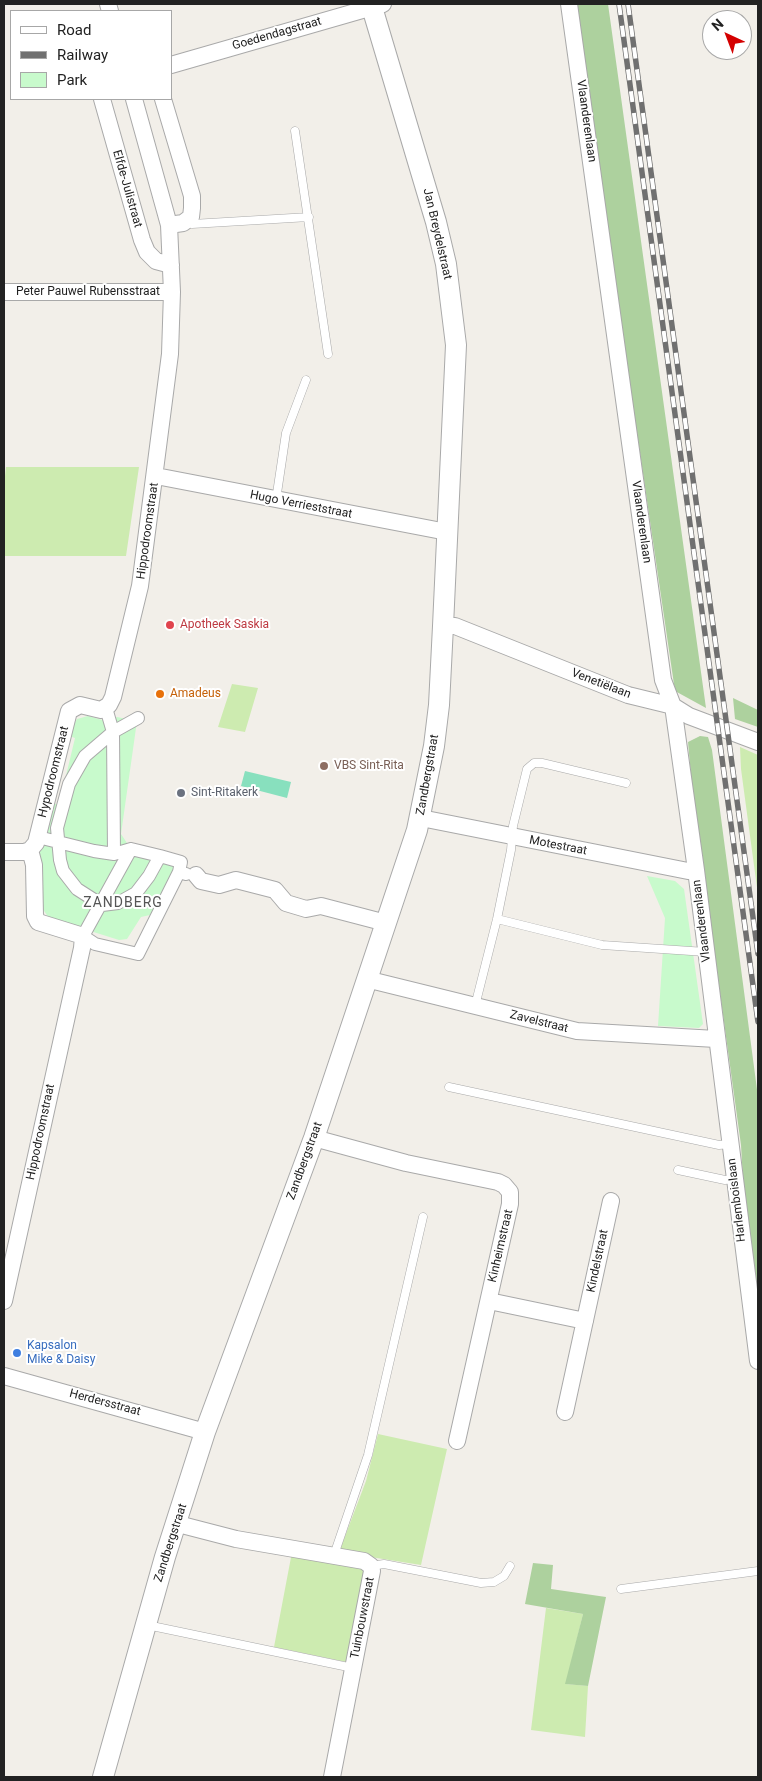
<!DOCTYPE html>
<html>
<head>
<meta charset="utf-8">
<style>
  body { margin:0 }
  #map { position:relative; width:762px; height:1781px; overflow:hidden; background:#f2efe9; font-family:Roboto,sans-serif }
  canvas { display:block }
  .frame { position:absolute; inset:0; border:5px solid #222; pointer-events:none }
  .legend { position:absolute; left:10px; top:10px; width:162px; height:90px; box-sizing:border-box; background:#fff; border:1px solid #a7a7a7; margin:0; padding:6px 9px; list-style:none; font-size:15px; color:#222 }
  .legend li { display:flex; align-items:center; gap:10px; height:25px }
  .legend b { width:25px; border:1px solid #a7a7a7 }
  .north { position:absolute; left:702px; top:10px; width:50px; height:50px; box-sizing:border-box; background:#fff; border:1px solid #a7a7a7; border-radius:50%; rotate:317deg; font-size:14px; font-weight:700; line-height:20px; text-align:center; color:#222 }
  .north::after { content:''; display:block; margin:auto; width:18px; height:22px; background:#d40000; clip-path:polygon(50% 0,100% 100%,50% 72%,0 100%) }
</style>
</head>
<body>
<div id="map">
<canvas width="762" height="1781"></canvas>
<div class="frame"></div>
<ul class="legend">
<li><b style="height:6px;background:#fff"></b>Road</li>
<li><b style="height:6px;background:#707070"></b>Railway</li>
<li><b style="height:14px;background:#c8facc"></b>Park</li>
</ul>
<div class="north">N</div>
</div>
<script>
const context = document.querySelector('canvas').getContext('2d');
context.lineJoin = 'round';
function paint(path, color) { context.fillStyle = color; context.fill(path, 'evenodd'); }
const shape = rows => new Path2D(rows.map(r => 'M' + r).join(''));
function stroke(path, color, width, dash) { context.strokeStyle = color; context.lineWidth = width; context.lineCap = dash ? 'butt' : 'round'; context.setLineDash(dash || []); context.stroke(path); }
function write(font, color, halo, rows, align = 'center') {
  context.font = font + ' Roboto,sans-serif'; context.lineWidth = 4; context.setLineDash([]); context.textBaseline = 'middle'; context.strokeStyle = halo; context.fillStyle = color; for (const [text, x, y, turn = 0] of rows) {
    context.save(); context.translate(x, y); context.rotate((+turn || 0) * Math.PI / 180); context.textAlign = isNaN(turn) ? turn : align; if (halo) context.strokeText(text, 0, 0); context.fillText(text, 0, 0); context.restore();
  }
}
paint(shape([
  [6,467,139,467,126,556,4,556,4,485],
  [232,684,258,688,245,732,218,727],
  [740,747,758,755,758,895,741,769],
  [378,1434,447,1449,421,1565,339,1552,366,1481],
  [292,1552,365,1566,351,1663,274,1647],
  [546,1608,583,1614,566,1684,588,1686,585,1737,531,1730]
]), '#cdebb0');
paint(shape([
  [574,4,608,4,706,708,675,691],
  [733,698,758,710,758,727,735,719],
  [700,736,708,737,712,750,758,1097,758,1335,745,1215,741,1145,693,798,688,742],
  [533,1563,553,1565,551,1589,606,1597,588,1686,565,1684,583,1614,525,1604]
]), '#add19e');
paint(shape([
  [88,716,106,721,117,717,137,721,121,834,129,846,184,860,150,915,141,917,127,939,119,940,49,918,42,908,36,855,53,803,59,805,75,738,69,736,70,731,77,719],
  [647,876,675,881,684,889,703,1024,699,1028,658,1026,665,918]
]), '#c8facc');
paint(shape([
  [245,771,291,782,287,798,241,786]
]), '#88e0be');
const service = shape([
  [295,131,328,354],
  [187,221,192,224,309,217],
  [276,500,286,433,306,380],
  [497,919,602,945,706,952],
  [475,1006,497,919,511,850,513,826,527,769,534,763,542,763,626,783],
  [449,1087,719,1145,731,1144],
  [678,1170,725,1180,734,1179],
  [334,1555,368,1455,423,1217],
  [371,1566,384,1564,481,1583,494,1582,504,1576,510,1566],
  [621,1589,758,1571],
  [147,1625,353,1668]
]);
const pedestrian = shape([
  [106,708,113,732,114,854],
  [138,718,113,732,85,756,69,784,57,828,60,860,63,871,77,889,102,905,118,903,136,893,149,876,160,856],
  [38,837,94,851,114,854,131,849,160,856,181,862,179,872,186,874],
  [131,849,83,936,95,944,138,954,179,872]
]);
const minor = shape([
  [108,4,110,11],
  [569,4,663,680,673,706,696,870,758,1361],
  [171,65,383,4],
  [102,99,142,240,147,252,156,261,171,265],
  [163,99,192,196,192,208,191,217,183,223,169,225],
  [4,292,172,292],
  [156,476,447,532],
  [443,626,455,626,628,695,673,706,689,716,758,742],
  [421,818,688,871,696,870],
  [4,852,24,852,30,850],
  [196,875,201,881,219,885,236,880,275,890,286,903,306,909,321,906,386,923],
  [366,979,577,1031,716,1039],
  [314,1138,406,1163,498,1182,504,1185,510,1192,510,1204,457,1441],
  [4,1301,82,948,83,936,38,922,35,916,34,865,30,850,36,843,69,711,80,705,101,710,109,705,113,697,140,586,170,354,172,292,169,225,134,99],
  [489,1301,585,1321],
  [4,1376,205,1432],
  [565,1412,611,1201],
  [178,1524,236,1539,364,1561,371,1566,372,1571,332,1777]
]);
const tertiary = shape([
  [103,1777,165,1557,205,1432,314,1138,417,830,434,746,439,705,443,626,456,345,446,264,436,222,371,4]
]);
stroke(service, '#a9a9a9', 9);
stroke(pedestrian, '#a9a9a9', 14);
stroke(minor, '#a9a9a9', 18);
stroke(tertiary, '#a9a9a9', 22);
stroke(service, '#fff', 8);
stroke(pedestrian, '#fff', 12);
stroke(minor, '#fff', 16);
stroke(tertiary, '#fff', 20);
const rail = shape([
  [619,4,758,1022],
  [628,4,758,954]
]);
stroke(rail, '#707070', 5.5);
stroke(rail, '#fff', 4, [11]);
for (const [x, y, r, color] of [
  [170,625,5,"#e0444e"],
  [160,694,5,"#e8710a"],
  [324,766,5,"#8d6e63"],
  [181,793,5,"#6b7280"],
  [17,1353,5,"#3f7fe0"]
]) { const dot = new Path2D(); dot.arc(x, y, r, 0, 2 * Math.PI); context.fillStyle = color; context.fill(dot); stroke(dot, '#fff', 2); }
write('12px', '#222', '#fff', [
  ["Goedendagstraat",277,34,-16],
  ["Vlaanderenlaan",586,121,82],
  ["Elfde-Julistraat",127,189,74],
  ["Jan Breydelstraat",437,234,77],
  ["Peter Pauwel Rubensstraat",88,292],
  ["Hugo Verrieststraat",301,505,11],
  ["Vlaanderenlaan",641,522,82],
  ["Hippodroomstraat",148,531,-82],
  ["Venetiëlaan",601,684,21],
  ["Hypodroomstraat",54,772,-76],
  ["Zandbergstraat",428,775,-80],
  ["Motestraat",558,846,11],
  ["Vlaanderenlaan",702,921,-97],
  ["Zavelstraat",539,1022,14],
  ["Hippodroomstraat",41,1132,-78],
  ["Zandbergstraat",305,1161,-70],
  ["Harlemboislaan",737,1200,-97],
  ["Kinheimstraat",501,1246,-77],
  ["Kindelstraat",598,1261,-78],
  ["Herdersstraat",105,1403,15],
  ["Zandbergstraat",171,1543,-72],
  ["Tuinbouwstraat",363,1618,-79]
]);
write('12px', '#be3a42', '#fff', [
  ["Apotheek Saskia",180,625]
], 'left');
write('12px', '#c56008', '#fff', [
  ["Amadeus",170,694]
], 'left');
write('12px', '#785e54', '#fff', [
  ["VBS Sint-Rita",334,766]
], 'left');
write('12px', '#5b616d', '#fff', [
  ["Sint-Ritakerk",191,793]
], 'left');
write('12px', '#366cbe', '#fff', [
  ["Kapsalon",27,1346],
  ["Mike & Daisy",27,1360]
], 'left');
context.letterSpacing = '1px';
write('14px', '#555', '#fff', [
  ["ZANDBERG",123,903]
]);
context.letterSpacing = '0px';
</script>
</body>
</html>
